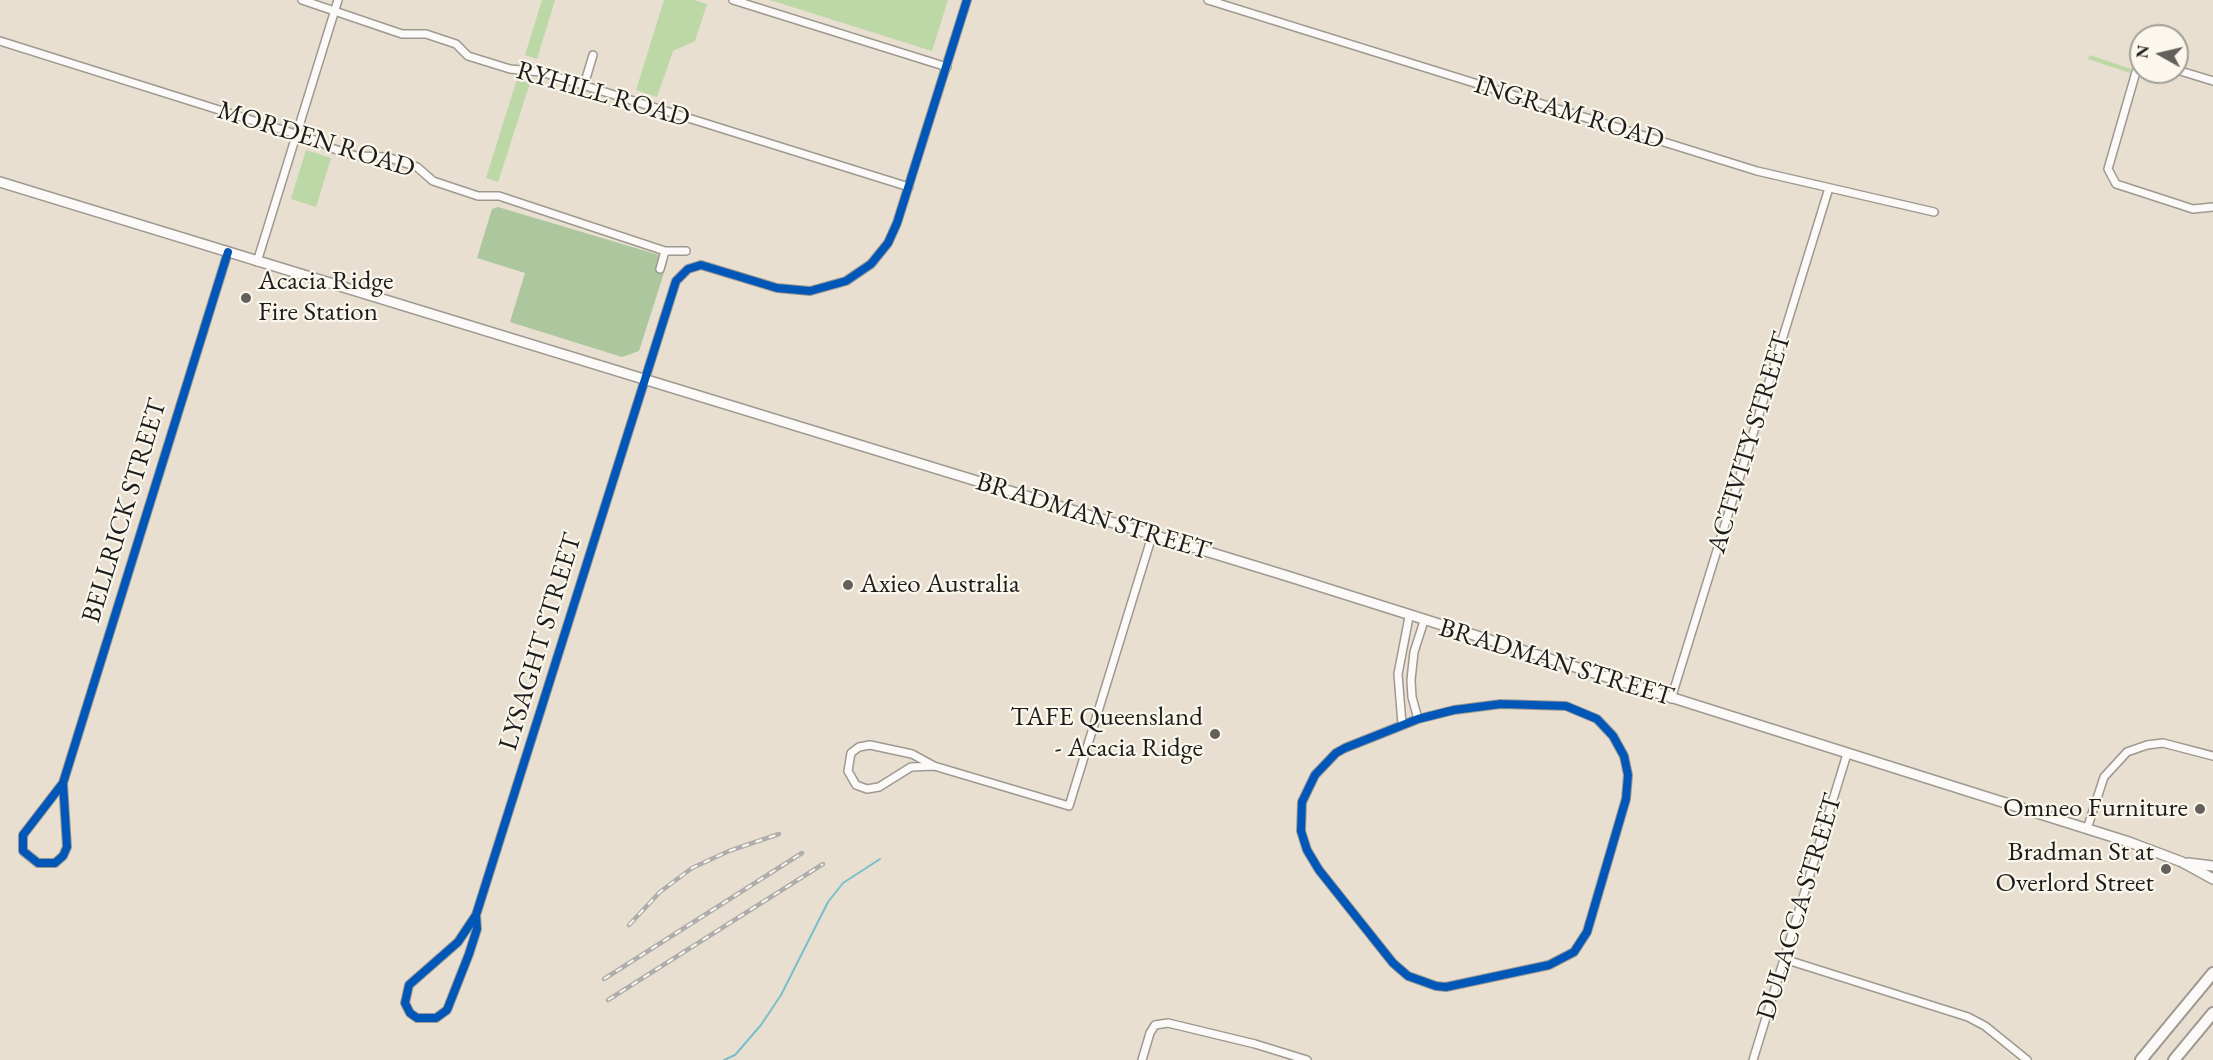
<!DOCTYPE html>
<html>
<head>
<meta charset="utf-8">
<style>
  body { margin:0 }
  #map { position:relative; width:2213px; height:1060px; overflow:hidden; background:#e8dfd0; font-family:"EB Garamond",serif }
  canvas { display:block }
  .north { position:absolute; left:2129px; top:24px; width:60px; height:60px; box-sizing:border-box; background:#fbf7ec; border:2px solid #a29f99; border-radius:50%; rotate:278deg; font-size:16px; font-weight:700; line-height:24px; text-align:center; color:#1c1c1c }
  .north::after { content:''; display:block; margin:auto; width:21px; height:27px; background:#63605b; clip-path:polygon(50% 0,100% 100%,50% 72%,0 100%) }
</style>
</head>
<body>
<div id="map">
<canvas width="2213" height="1060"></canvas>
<div class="north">N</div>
</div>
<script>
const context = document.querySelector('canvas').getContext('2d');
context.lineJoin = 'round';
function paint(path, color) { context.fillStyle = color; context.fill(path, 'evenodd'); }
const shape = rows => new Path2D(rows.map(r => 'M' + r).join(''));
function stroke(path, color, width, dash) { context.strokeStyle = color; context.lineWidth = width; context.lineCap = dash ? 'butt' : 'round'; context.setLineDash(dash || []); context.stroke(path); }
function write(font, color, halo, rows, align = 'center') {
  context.font = font + ' "EB Garamond",serif'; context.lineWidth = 4.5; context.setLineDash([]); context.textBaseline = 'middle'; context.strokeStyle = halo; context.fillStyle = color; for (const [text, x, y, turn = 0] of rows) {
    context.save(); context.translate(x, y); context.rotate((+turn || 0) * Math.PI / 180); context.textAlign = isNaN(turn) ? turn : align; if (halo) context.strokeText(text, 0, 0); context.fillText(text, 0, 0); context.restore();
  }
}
paint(shape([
  [542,0,555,0,537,59,525,55],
  [664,0,694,0,707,4,695,41,673,51,657,97,636,90],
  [770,0,948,0,932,51],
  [2090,55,2131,69,2130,73,2088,59],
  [517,79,530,83,498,182,486,178],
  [306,150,331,158,316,207,291,199]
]), '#bcd8a7');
paint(shape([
  [498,207,659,255,668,260,639,351,622,357,510,322,525,273,477,258,492,209]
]), '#acc79d');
stroke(shape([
  [724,1060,735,1055,761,1025,781,995,828,902,843,883,880,859]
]), '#79bfcb', 2);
const minor = shape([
  [302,0,402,34,426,34,456,44,468,56,510,69,541,72,909,187],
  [733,0,947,67],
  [1208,0,1757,171,1934,212],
  [0,41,321,142,331,148,356,156,387,157,417,167,433,181,478,196,499,196,665,251,686,251],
  [2141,69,2136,72,2108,169,2116,184,2193,209,2213,207],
  [2177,70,2213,81],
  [584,85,593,55],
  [257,262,338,0],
  [660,269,665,251],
  [1671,699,1829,188],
  [1501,704,1566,706,1597,719,1613,736,1624,756,1628,775,1626,799,1587,932,1574,952,1549,965,1446,987,1436,986,1408,976,1393,963,1319,870,1307,850,1301,831,1302,802,1315,775,1336,753,1345,748,1418,719,1454,710,1501,704],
  [1418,719,1412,697,1411,680,1414,652,1424,621],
  [1402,724,1398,674,1409,617],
  [934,766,911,767,879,787,867,789,856,785,848,771,851,753,859,747,870,745,912,754,934,766,1069,806,1152,536],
  [63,783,23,835,23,851,38,863,55,863,63,856,67,847,63,783,228,252],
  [2087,829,2104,777,2127,752,2147,745,2163,743,2213,756],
  [476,915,458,942,409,985,405,1003,410,1013,417,1018,436,1018,447,1010,469,954,477,929,476,915,676,281,688,269,701,265,777,288,810,291,846,281,871,264,888,243,897,223,967,0],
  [1784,959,1968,1017,1985,1026,2027,1060],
  [1142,1060,1150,1033,1155,1025,1168,1023,1255,1044,1307,1060],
  [1753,1060,1847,754]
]);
const secondary = shape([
  [0,182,1284,575,2129,842,2182,862,2213,879],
  [2188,863,2213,866]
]);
const trunk = shape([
  [2141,1060,2213,973],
  [2174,1060,2213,1013]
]);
stroke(minor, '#9e9990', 10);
stroke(secondary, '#9e9990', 12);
stroke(trunk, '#9e9990', 14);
stroke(minor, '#fcfaf8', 7);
stroke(secondary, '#fcfaf8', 9);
stroke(trunk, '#fcfaf8', 10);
const rail = shape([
  [629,925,660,892,692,868,729,851,779,834],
  [604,979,802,853],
  [608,1000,823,864]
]);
stroke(rail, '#aeadab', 4.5);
stroke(rail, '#fbf7ec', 2, [7]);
stroke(shape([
  [1501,704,1566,706,1597,719,1613,736,1624,756,1628,775,1626,799,1587,932,1574,952,1549,965,1446,987,1436,986,1408,976,1393,963,1319,870,1307,850,1301,831,1302,802,1315,775,1336,753,1345,748,1418,719,1454,710,1501,704],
  [63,783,23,835,23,851,38,863,55,863,63,856,67,847,63,783,228,252],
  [476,915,458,942,409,985,405,1003,410,1013,417,1018,436,1018,447,1010,469,954,477,929,476,915,676,281,688,269,701,265,777,288,810,291,846,281,871,264,888,243,897,223,967,0]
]), '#0057b8', 8);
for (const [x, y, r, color] of [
  [246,298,6,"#63605b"],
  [848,585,6,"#63605b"],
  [1215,734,6,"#63605b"],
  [2200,809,6,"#63605b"],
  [2166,869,6,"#63605b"]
]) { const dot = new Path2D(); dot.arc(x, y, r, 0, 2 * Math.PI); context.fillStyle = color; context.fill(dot); stroke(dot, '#fbf7ec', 2); }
write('27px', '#1c1c1c', '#fbf7ec', [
  ["RYHILL ROAD",603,95,16],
  ["INGRAM ROAD",1569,113,17],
  ["MORDEN ROAD",316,140,17],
  ["ACTIVITY STREET",1750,443,-73],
  ["BELLRICK STREET",125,511,-73],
  ["BRADMAN STREET",1093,517,17],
  ["LYSAGHT STREET",541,642,-73],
  ["BRADMAN STREET",1556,663,17],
  ["DULACCA STREET",1800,907,-73]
]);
write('27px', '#1c1c1c', '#fbf7ec', [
  ["Acacia Ridge",258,282,"left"],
  ["Fire Station",258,313,"left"],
  ["Axieo Australia",860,585,"left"],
  ["TAFE Queensland",1203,718],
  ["- Acacia Ridge",1203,749],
  ["Omneo Furniture",2188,809],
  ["Bradman St at",2154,853],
  ["Overlord Street",2154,884]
], 'right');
</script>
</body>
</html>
